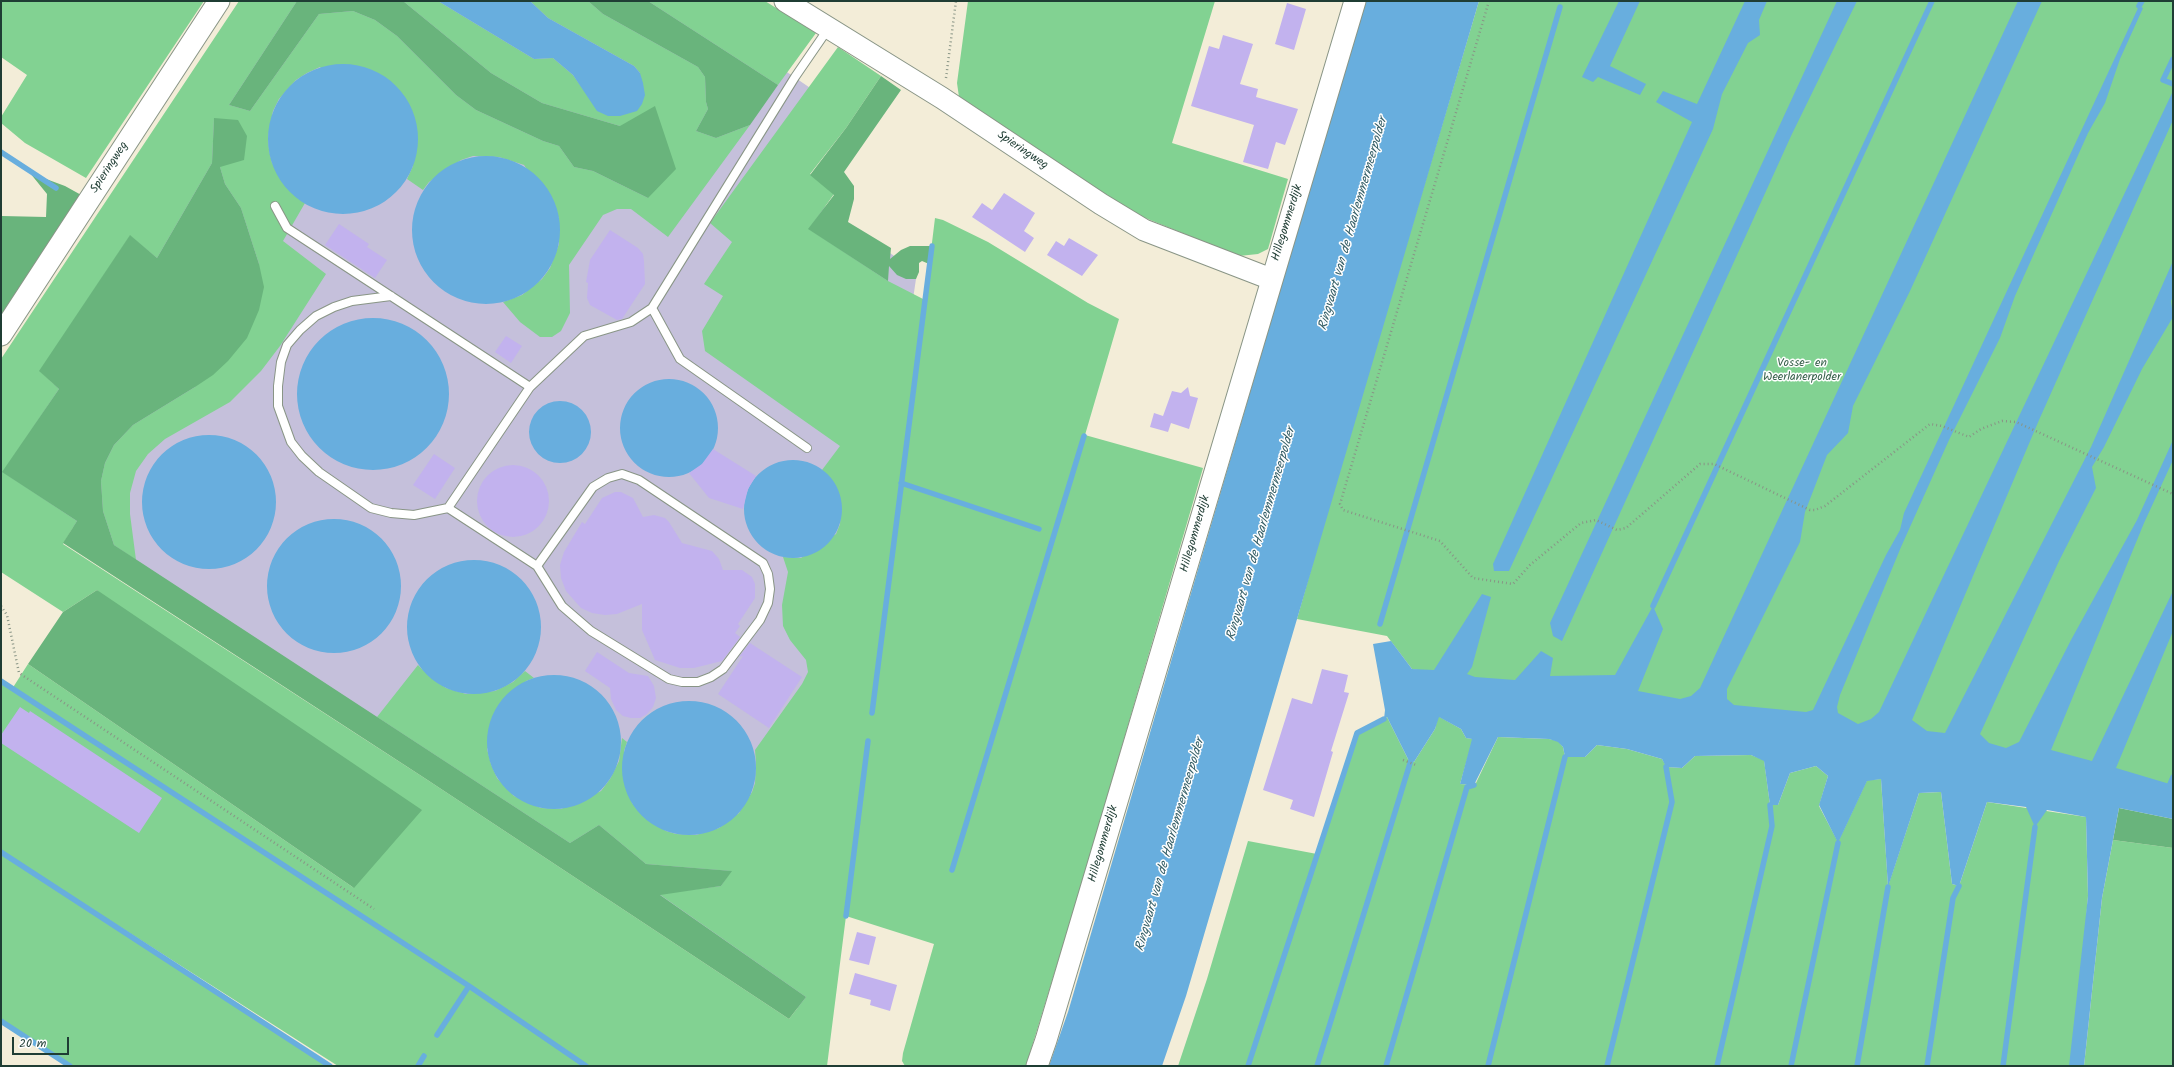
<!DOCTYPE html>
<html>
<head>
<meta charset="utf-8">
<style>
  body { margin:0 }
  #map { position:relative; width:2174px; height:1067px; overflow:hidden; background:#f3edd8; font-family:Kalam,sans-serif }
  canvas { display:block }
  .frame { position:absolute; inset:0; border:2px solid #1f3d34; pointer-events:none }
  .scale { position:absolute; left:12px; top:1037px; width:57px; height:18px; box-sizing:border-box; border:2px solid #1f3d34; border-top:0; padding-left:5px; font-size:12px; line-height:14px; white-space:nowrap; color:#1f3d34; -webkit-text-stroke:3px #fff; paint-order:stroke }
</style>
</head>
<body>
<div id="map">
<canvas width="2174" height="1067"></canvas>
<div class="frame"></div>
<div class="scale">20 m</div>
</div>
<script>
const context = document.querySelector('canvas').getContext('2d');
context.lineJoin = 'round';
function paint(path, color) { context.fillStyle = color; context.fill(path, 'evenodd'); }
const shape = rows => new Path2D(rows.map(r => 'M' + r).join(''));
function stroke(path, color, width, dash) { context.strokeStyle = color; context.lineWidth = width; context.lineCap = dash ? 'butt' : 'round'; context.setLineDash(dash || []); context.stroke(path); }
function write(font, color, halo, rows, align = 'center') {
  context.font = font + ' Kalam,sans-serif'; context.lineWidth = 3; context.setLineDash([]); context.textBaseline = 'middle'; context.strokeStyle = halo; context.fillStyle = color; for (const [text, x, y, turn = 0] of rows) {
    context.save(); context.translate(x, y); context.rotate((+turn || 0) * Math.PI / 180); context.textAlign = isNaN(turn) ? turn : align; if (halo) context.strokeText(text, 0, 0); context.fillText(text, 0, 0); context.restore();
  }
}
paint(shape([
  [265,1,683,1,841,109,789,182,917,272,808,1015,1,479]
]), '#c5c0db');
paint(shape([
  [1,1,204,1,86,178,25,143,1,123,1,117,27,75,1,57],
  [239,1,297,1,229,105,250,111,319,14,353,11,375,20,397,36,456,95,476,110,543,141,559,146,574,167,593,171,648,198,620,126,542,103,491,73,403,1,438,1,534,59,553,58,573,75,583,89,640,73,634,66,548,18,530,1,588,1,603,14,698,67,705,77,706,102,708,109,696,131,716,138,750,125,668,237,631,209,617,209,603,215,569,265,570,313,561,331,552,337,540,337,520,322,503,302,522,295,542,279,550,268,559,244,559,218,524,165,499,157,473,156,461,160,429,182,423,190,407,179,413,166,320,67,307,73,296,80,279,99,273,111,268,137,269,150,272,163,294,195,305,203,283,241,326,274,280,346,261,371,230,402,165,439,148,454,136,471,130,493,130,514,136,560,114,545,103,511,101,481,105,463,114,445,133,425,195,387,259,264,241,208,225,184,220,167,214,119,212,163,157,258,130,236,40,371,59,389,3,472,77,521,63,544,426,779,789,1019,806,997,659,894,721,886,731,871,646,864,599,825,570,843,377,717,418,665,430,677,446,688,466,694,495,691,513,682,525,671,534,678,526,681,487,749,491,764,497,778,514,796,541,808,561,809,601,791,610,779,619,761,622,738,627,742,624,751,632,803,645,818,666,831,676,834,696,835,719,828,739,813,752,792,755,783,756,763,755,750,802,684,808,672,806,660,790,640,783,626,782,605,788,572,783,557,801,558,836,534,840,524,841,502,835,485,822,470,840,446,705,351,702,331,723,296,704,284,732,242,710,223,838,47,881,76,846,128,810,174,834,194,809,229,888,281,925,300,935,218,943,220,988,242,1088,303,1119,319,1085,435,1203,468,1082,883,1026,1066,905,1066,902,1061,903,1053,934,944,846,916,827,1066,338,1066,34,872,330,1066,72,1066,1,1019,1,681,12,689,28,664,354,888,97,590,63,612,1,572,1,359],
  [648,1,765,1,816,33,778,85],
  [968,1,1215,1,1172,143,1288,179,1268,249,1258,254,1239,256,1138,215,1083,181,959,97,957,83],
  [1479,1,2173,1,2173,804,1412,669,1387,636,1297,619,1334,488],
  [1438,716,1461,729,1466,738,1473,739,1460,784,1475,785,1498,737,1549,739,1558,741,1563,747,1565,757,1585,757,1597,745,1627,749,1662,759,1667,767,1682,768,1695,756,1751,755,1764,760,1770,805,1778,805,1790,773,1816,766,1828,776,1819,806,1838,842,1867,780,1881,779,1888,886,1919,793,1941,792,1952,884,1959,886,1987,802,2086,817,2088,896,2074,1066,1178,1066,1207,979,1248,841,1317,854,1357,733,1387,717,1408,759,1414,762,1435,729],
  [2113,840,2173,848,2173,1066,2084,1066,2102,898]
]), '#82d292');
paint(shape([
  [297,1,403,1,491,73,542,103,620,126,655,106,676,169,648,198,593,171,574,167,559,146,543,141,476,110,456,95,397,36,375,20,353,11,319,14,250,111,229,105],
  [588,1,648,1,778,85,750,125,716,138,696,131,708,109,706,102,705,77,698,67,603,14],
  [881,76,901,90,844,172,854,186,854,199,848,222,891,248,890,259,901,250,910,246,932,246,929,264,922,261,919,263,919,272,916,279,906,279,897,275,889,266,888,281,808,229,834,195,810,175,846,128],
  [214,118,238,120,247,136,244,160,220,167,225,184,241,208,259,264,264,287,259,310,247,338,228,361,213,375,195,387,133,425,114,445,105,463,101,481,103,511,114,545,570,843,599,825,646,864,732,871,721,886,660,895,806,997,789,1019,426,779,63,543,77,521,2,472,59,389,39,371,130,235,157,258,212,163],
  [30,173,65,186,83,196,1,317,1,218,2,216,46,217,47,194],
  [97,590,422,810,354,888,28,664,63,612],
  [2119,808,2173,819,2173,848,2113,840]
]), '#69b47c');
paint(shape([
  [438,1,530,1,548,18,634,66,640,73,643,83,645,95,642,104,637,111,620,116,608,116,597,111,573,75,553,58,534,59],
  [1365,1,1479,1,1186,996,1162,1066,1049,1066,1068,1012],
  [1619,1,1640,1,1610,66,1646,84,1640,95,1598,77,1593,82,1582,77],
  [1745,1,1767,1,1759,20,1760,35,1748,43,1722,94,1713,129,1509,571,1494,571,1493,564,1692,122,1656,102,1663,91,1697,104],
  [1837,1,1857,1,1791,136,1562,641,1553,636,1550,623],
  [2018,1,2042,1,1910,291,1853,406,1848,433,1827,455,1805,512,1800,542,1727,689,1727,699,1734,705,1806,712,1813,710,1886,555,1900,530,1904,513,2139,6,2143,8,2120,59,2105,103,2088,133,2015,296,2000,338,1949,440,1901,547,1840,695,1837,707,1838,713,1858,724,1871,719,1879,712,2173,91,2173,120,2039,420,1912,720,1927,731,1945,733,2091,447,2173,261,2173,297,2171,301,2173,317,2142,369,2104,447,2092,467,2096,488,2059,561,1980,734,1989,743,2006,748,2019,742,2071,640,2137,520,2173,440,2173,460,2144,523,2051,750,2092,761,2173,591,2173,631,2116,768,2173,785,2173,819,2119,808,2102,898,2084,1066,2069,1066,2088,896,2086,817,2047,810,2035,827,2026,807,1987,802,1959,886,1952,884,1941,792,1919,793,1888,887,1881,779,1867,781,1838,843,1819,805,1828,776,1816,766,1790,773,1778,805,1770,805,1764,761,1751,755,1695,756,1682,768,1666,767,1662,759,1627,749,1597,745,1585,757,1565,757,1563,747,1558,742,1549,739,1498,737,1474,785,1460,784,1472,739,1466,738,1461,729,1439,717,1435,729,1414,762,1408,759,1387,717,1384,719,1385,710,1373,644,1391,641,1412,669,1434,670,1482,594,1491,597,1472,667,1467,674,1475,677,1515,680,1541,651,1553,658,1550,676,1615,675,1653,606,1663,629,1638,691,1680,699,1691,696,1700,688],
  '268 139a75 75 0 1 1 150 0a75 75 0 1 1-150 0Z',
  '412 230a74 74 0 1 1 148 0a74 74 0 1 1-148 0Z',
  '297 394a76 76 0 1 1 152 0a76 76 0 1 1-152 0Z',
  '620 428a49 49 0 1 1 98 0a49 49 0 1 1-98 0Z',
  '529 432a31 31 0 1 1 62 0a31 31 0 1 1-62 0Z',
  '142 502a67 67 0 1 1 134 0a67 67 0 1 1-134 0Z',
  '744 509a49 49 0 1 1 98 0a49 49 0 1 1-98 0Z',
  '267 586a67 67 0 1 1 134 0a67 67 0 1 1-134 0Z',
  '407 627a67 67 0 1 1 134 0a67 67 0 1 1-134 0Z',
  '487 742a67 67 0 1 1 134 0a67 67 0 1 1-134 0Z',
  '622 768a67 67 0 1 1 134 0a67 67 0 1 1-134 0Z'
]), '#68aede');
stroke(shape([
  [2139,6,2142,1],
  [2173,59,2163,80,2173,84],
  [1,152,56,188],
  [901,483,1039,529],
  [1653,606,1932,1],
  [1380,624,1560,7],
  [1,681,469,986],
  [872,713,932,246],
  [2170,784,2173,777],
  [1,852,330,1066],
  [952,870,1084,436],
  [846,916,868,741],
  [1,1021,70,1066],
  [437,1035,469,986,586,1066],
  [418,1066,424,1056],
  [1248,1066,1357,733,1384,719],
  [1317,1066,1411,760],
  [1386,1066,1467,787,1474,785],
  [1488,1066,1565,757],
  [1607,1066,1672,802,1666,767],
  [1717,1066,1772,826,1770,805],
  [1791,1066,1838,843],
  [1857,1066,1888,887],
  [1927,1066,1953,898,1959,886],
  [2003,1066,2035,827]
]), '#68aede', 5.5);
paint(shape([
  [1287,3,1306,9,1294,50,1275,44],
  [1223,35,1253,44,1240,84,1258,89,1256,97,1298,109,1285,145,1276,142,1268,169,1243,162,1254,125,1191,106,1209,46,1219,49],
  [1004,193,1035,213,1024,231,1034,238,1025,252,972,217,982,203,992,210],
  [339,224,369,244,367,247,387,260,375,278,325,245],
  [610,230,638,248,643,254,644,261,645,284,622,319,617,320,590,305,587,298,588,283,586,282,590,260],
  [1069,238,1098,255,1082,276,1047,255,1056,241,1064,246],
  [506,336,522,346,511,363,495,352],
  [1188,387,1190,396,1198,398,1189,429,1171,423,1168,432,1150,427,1154,413,1163,416,1172,391,1181,393],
  [713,449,756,476,748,489,743,509,709,498,689,473,702,464],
  [434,454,455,468,435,499,413,485],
  '477 501a36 36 0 1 1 72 0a36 36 0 1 1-72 0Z',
  [615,492,621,492,633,498,643,517,654,515,665,518,669,522,682,543,712,551,719,559,723,570,742,570,752,577,755,584,755,598,738,624,740,626,735,633,740,637,722,661,694,668,680,668,655,660,642,630,642,604,617,614,605,615,592,613,581,608,566,591,561,578,560,565,564,552,582,522,585,524,602,498],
  [750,643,802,677,769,728,718,694,743,656,739,657],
  [597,652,629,673,648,676,654,686,656,698,653,707,647,714,640,718,631,718,623,716,616,710,611,699,610,688,585,671],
  [1322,669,1348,675,1344,692,1349,693,1331,751,1333,752,1314,817,1290,809,1293,800,1263,790,1292,698,1312,704],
  [20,707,29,713,30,711,162,798,139,833,1,743,1,735],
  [857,932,876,937,869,965,849,960],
  [855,973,897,985,890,1011,870,1005,871,1000,849,994]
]), '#c2b2ee');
const service = shape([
  [275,206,287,228,530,387],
  [391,296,352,301,334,307,316,316,300,330,287,345,281,362,278,386,278,406,291,442,302,456,319,472,371,508,391,513,414,515,448,508],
  [652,308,680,359,807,448],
  [537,566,593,487,608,478,622,474,639,480,763,563,768,574,770,589,768,603,760,620,723,669,711,677,698,682,682,682,669,679,591,631,562,606,537,566,448,508,530,387,584,336,631,322,652,308,795,77,828,29]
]);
const tertiary = shape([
  [785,1,942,98,1101,204,1144,230,1271,279],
  [1,335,219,1],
  [1037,1066,1046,1040,1355,1]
]);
stroke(service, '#899586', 10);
stroke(tertiary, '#899586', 23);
stroke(shape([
  [1489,1,1340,504,1343,510,1440,541,1473,578,1513,584,1530,565,1581,523,1596,520,1617,530,1626,528,1700,464,1714,464,1810,510,1815,510,1825,506,1930,424,1942,426,1969,437,1981,429,2002,421,2016,422,2173,494],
  [946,78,956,1],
  [1,606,7,615,19,673,374,909],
  [1403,760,1416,765]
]), '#899586', 2.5, [1, 3]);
stroke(service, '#fff', 8);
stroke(tertiary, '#fff', 21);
write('12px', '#1f3d34', '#fff', [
  ["Spieringweg",1022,151,34],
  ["Spieringweg",110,168,-57],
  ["Hillegommerdijk",1288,223,-73],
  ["Hillegommerdijk",1196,534,-74],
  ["Hillegommerdijk",1104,844,-74]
]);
write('12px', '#38624c', '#fff', [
  ["Vosse- en",1802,364],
  ["Weerlanerpolder",1802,378]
]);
write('italic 13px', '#355f67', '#fff', [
  ["Ringvaart van de Haarlemmermeerpolder",1354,224,-74],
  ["Ringvaart van de Haarlemmermeerpolder",1262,534,-74],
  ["Ringvaart van de Haarlemmermeerpolder",1171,845,-74]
]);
</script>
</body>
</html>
